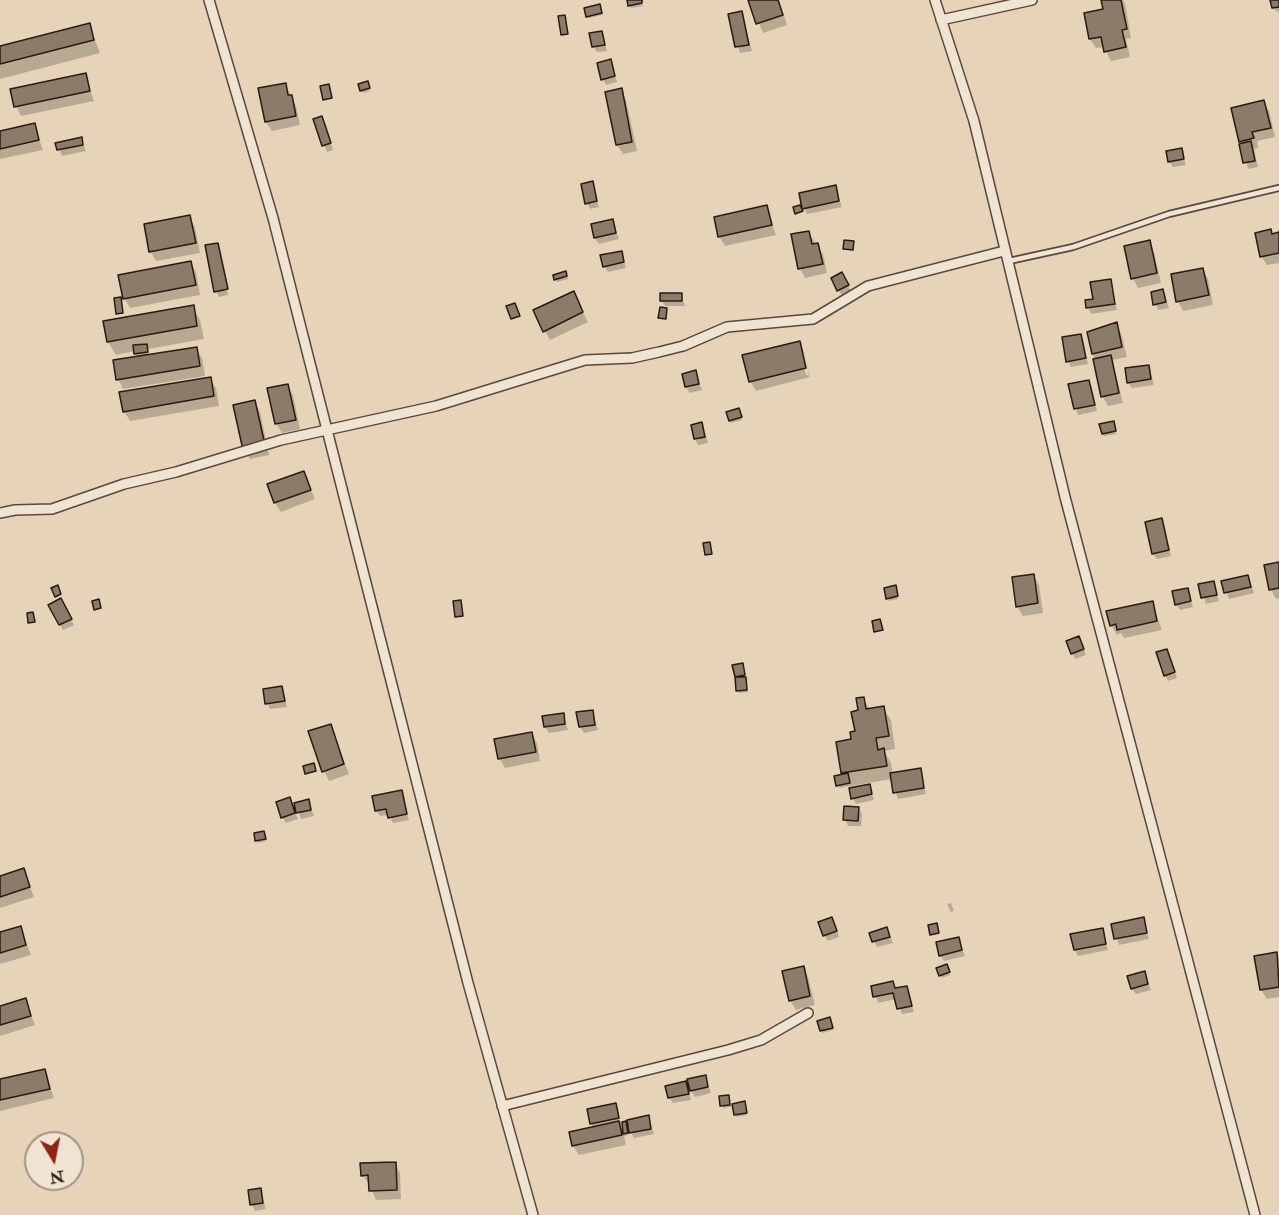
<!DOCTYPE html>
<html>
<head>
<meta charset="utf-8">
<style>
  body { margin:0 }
  #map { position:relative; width:1279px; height:1215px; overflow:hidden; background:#e7d4b8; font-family:"IM FELL Double Pica",serif }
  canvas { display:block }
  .north { position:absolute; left:24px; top:1131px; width:60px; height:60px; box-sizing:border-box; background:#efe3d1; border:2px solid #a09384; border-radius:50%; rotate:170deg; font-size:16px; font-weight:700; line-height:24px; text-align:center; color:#2a1a11 }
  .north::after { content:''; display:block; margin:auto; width:21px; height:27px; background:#8f2418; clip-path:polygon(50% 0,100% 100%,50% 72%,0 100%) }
</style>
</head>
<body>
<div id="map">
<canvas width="1279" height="1215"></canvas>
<div class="north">N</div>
</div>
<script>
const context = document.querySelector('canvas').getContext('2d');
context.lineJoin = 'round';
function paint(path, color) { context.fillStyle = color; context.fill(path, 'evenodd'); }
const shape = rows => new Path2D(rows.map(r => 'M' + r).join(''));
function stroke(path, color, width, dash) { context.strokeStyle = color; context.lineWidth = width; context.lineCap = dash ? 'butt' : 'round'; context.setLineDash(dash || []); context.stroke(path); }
paint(shape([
  [628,0,642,0,643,6,631,8],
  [779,0,787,25,763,33,750,1],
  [1102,0,1123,0,1125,3,1131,38,1126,39,1130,57,1111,61,1104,47,1096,48,1090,39,1085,14,1104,11],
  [1272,0,1279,0,1279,13,1273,8],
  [600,6,603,15,588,18,587,16],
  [741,13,752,51,740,53,730,15],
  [89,25,100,53,0,79,0,48],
  [601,32,607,51,597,52,593,46],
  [610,61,617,82,606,85,603,79],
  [85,75,94,101,21,116,16,106],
  [285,84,296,106,300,125,272,131,266,122],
  [359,85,369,85,370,91,363,93],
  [621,90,626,100,637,151,623,154,617,145],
  [1263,102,1269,111,1275,137,1257,141,1258,148,1254,149,1258,167,1248,169,1241,141],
  [322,118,333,150,327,152,315,120],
  [34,125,43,150,0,159,0,132],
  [81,139,86,151,62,156,57,144],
  [1181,149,1186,165,1173,167,1169,161],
  [592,183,599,207,590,209,587,203],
  [835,187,842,207,807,214,804,208],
  [766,207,776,235,725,246,719,236],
  [189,217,195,227,200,253,156,261,151,252,146,226],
  [612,221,619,239,599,244,595,238],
  [808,232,823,254,827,273,805,278,800,268],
  [1279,234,1279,263,1267,265,1261,256,1272,235],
  [1149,242,1154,252,1161,283,1138,288,1133,278],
  [217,244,228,295,219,297,216,291],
  [621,252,626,268,608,272,604,266],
  [190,263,196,272,200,295,130,308,124,298],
  [1202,269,1208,279,1213,305,1183,311,1178,301],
  [842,274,851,291,842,296,833,279],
  [567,275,568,279,557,282,556,279],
  [1110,280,1117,310,1091,314,1086,302,1095,300],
  [1163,290,1169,308,1158,310,1155,304],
  [681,294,685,306,665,306,661,300],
  [578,303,588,322,550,340,545,331],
  [193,307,200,320,204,339,148,349,149,356,196,349,202,358,205,376,123,389,118,379,138,358,135,351,116,355,108,342],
  [1116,323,1121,333,1127,357,1112,360,1123,403,1108,406,1103,397,1093,354,1102,326],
  [1081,335,1088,364,1071,367,1068,361],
  [799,343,804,352,810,377,756,391,750,381],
  [800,351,804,351,809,375,806,375],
  [1149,367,1154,385,1132,388,1128,382],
  [695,372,702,390,690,393,686,387],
  [210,379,216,388,219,406,130,421,124,411],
  [1089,381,1097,411,1078,415,1070,385],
  [287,386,293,395,300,429,282,433,276,423],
  [254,402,260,412,269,455,250,459,245,450],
  [740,412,742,420,731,423,730,420],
  [702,424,708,443,698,445,695,439],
  [1114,425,1116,434,1104,436,1103,434],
  [303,472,315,499,281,512,275,503],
  [1161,520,1171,556,1157,559,1153,554],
  [1279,564,1279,598,1276,599,1271,589],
  [1034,576,1039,585,1043,613,1023,616,1017,606],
  [1248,576,1254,593,1229,599,1223,582],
  [1213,583,1219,601,1206,604,1200,585],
  [897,590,898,599,889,601,888,598],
  [1187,590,1193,607,1180,610,1176,604],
  [61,600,74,625,63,630,50,606],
  [1152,603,1162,630,1124,638,1121,633,1117,635,1111,625],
  [1082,644,1086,655,1075,659,1072,653],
  [1167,650,1177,678,1168,681,1165,675],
  [734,666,743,667,748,692,739,693,738,690],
  [282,688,287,707,270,709,267,703],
  [863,698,870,710,883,708,891,720,895,749,884,751,891,763,893,774,920,770,926,794,898,799,892,779,839,788,856,732],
  [592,711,598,730,584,733,580,727],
  [563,715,568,730,549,733,545,727],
  [330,725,349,774,329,781,324,771],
  [531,733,537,743,540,761,505,768,500,759,496,741],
  [869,785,874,800,856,804,853,798],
  [401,792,409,820,393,823,389,815,380,816,376,810],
  [289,799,298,819,286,823,282,817],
  [308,801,314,816,301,819,296,804],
  [858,808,862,814,861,826,848,826,845,819],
  [265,835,266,841,258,843,257,841],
  [23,870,34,897,0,908,0,877],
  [951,903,954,911,951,912,947,904],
  [1143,919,1149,939,1119,945,1113,925],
  [835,925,839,937,828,941,824,935],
  [20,927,31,955,0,964,0,933],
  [887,929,893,943,877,947,874,941],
  [1102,930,1108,950,1078,956,1075,950],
  [958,939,965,956,944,961,940,955],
  [1276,954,1279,959,1279,997,1267,999,1261,990],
  [803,968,808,977,815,1005,796,1010,790,1000],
  [948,968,950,975,942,978,938,969],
  [1144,973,1151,990,1136,994,1132,989],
  [892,983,896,990,906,987,914,1012,902,1014,896,999,878,1003,872,987],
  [25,1000,35,1025,0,1036,0,1007],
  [831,1021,833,1030,823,1033,821,1030],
  [44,1071,54,1098,0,1111,0,1081],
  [705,1077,711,1093,695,1097,691,1091],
  [686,1083,691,1100,673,1103,669,1097],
  [728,1097,731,1107,723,1108,722,1106],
  [744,1103,747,1115,737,1117,735,1114],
  [615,1104,621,1123,625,1123,630,1130,648,1117,654,1134,634,1138,627,1126,628,1135,624,1136,626,1145,579,1155,573,1146,593,1128,588,1110],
  [623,1124,624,1133,620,1125],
  [395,1163,400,1173,401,1199,376,1200,370,1185,362,1175],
  [260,1190,266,1209,255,1211,252,1205]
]), '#0003');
const building = shape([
  [627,0,642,0,642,3,628,6,627,0],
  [748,0,778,0,783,15,756,24,748,0],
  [1101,0,1121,0,1127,29,1122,30,1126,47,1104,52,1101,37,1089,39,1084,13,1103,9,1101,0],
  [1270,0,1279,0,1279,7,1272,8,1270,0],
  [600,4,602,13,586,17,584,8,600,4],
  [742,11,749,45,735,47,728,14,742,11],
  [565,15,568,34,561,35,558,16,565,15],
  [90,23,94,40,0,64,0,46,90,23],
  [602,31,605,45,592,47,589,33,602,31],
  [611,59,615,76,601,80,597,63,611,59],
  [86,73,90,91,14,107,10,89,86,73],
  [368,81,370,88,360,91,358,84,368,81],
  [286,83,288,95,292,95,296,116,265,122,258,88,286,83],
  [329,84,332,98,323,100,320,86,329,84],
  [622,88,632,142,616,145,605,92,622,88],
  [1264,100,1271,128,1252,132,1254,138,1239,142,1231,108,1264,100],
  [322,116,331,143,322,146,313,119,322,116],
  [35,123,39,140,0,149,0,131,35,123],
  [82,137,83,145,57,150,55,143,82,137],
  [1251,141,1255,161,1243,163,1239,144,1251,141],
  [1182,148,1184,159,1168,162,1166,151,1182,148],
  [593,181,597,201,585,204,581,184,593,181],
  [836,185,839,201,802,209,799,193,836,185],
  [767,205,772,225,718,237,714,217,767,205],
  [800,205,803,211,795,214,793,207,800,205],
  [190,215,196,243,149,252,144,224,190,215],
  [613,219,616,233,594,238,591,224,613,219],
  [1271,229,1272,234,1279,232,1279,253,1260,257,1255,233,1271,229],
  [809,231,812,244,818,243,823,264,798,269,791,234,809,231],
  [844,240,854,241,853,250,843,249,844,240],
  [1150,240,1157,273,1131,279,1124,246,1150,240],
  [218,243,228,289,214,292,205,245,218,243],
  [622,251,624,262,603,267,600,255,622,251],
  [191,261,196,285,123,299,118,275,191,261],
  [1203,268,1209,295,1176,302,1171,274,1203,268],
  [566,271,567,276,554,280,553,275,566,271],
  [842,272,849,285,837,291,831,278,842,272],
  [1111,279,1115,304,1086,308,1085,300,1093,299,1090,282,1111,279],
  [1163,289,1166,302,1153,305,1151,292,1163,289],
  [574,291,583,312,543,332,533,310,574,291],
  [660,293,682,293,682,301,660,301,660,293],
  [121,297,123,313,116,314,114,298,121,297],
  [515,303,520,316,511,319,506,306,515,303],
  [194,305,197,326,107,342,103,321,194,305],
  [660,307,667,308,666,319,658,318,660,307],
  [1117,322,1122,347,1092,354,1087,332,1117,322],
  [1081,334,1086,358,1066,362,1062,337,1081,334],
  [800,341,806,368,749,382,742,355,800,341],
  [147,344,148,352,134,354,133,345,147,344],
  [197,347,200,366,116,380,113,360,197,347],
  [1111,355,1119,393,1101,397,1093,359,1111,355],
  [1149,365,1151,379,1127,383,1125,368,1149,365],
  [696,370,699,384,685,387,682,374,696,370],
  [211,377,214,396,123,412,119,392,211,377],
  [1089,380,1095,405,1074,409,1068,384,1089,380],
  [288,384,296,420,275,424,267,388,288,384],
  [255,400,265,445,243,450,233,405,255,400],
  [739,408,742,417,729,421,726,412,739,408],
  [1114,421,1116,431,1102,434,1099,424,1114,421],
  [702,422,705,437,694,439,691,425,702,422],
  [304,471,311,490,274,503,267,484,304,471],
  [1162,518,1169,550,1152,554,1145,522,1162,518],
  [710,542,712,554,705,555,703,543,710,542],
  [1279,562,1279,588,1269,590,1264,565,1279,562],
  [1034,574,1038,603,1016,607,1012,577,1034,574],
  [1248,575,1251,587,1224,593,1221,581,1248,575],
  [1214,581,1217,595,1201,598,1198,584,1214,581],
  [58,585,61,594,55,597,51,588,58,585],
  [896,585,898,596,886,599,884,588,896,585],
  [1188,588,1191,601,1175,605,1172,591,1188,588],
  [61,598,72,619,59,625,48,605,61,598],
  [99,599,101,608,94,610,92,601,99,599],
  [461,600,463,616,455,617,453,601,461,600],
  [1153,601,1157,621,1117,630,1116,624,1110,626,1106,611,1153,601],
  [33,612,35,622,28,623,27,613,33,612],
  [880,619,883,630,874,632,872,621,880,619],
  [1079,636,1084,649,1071,654,1066,641,1079,636],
  [1167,649,1175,672,1164,676,1156,652,1167,649],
  [743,663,745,675,735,677,732,665,743,663],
  [735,677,746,677,747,690,736,691,735,677],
  [282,686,285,701,265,704,263,689,282,686],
  [864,697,866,709,884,706,889,736,876,738,878,750,884,748,887,766,841,773,836,742,851,739,850,732,855,731,851,712,858,710,856,698,864,697],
  [593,710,595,725,579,727,576,712,593,710],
  [564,713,565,724,544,727,542,716,564,713],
  [331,724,344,764,322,772,308,731,331,724],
  [532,732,536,752,498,759,494,739,532,732],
  [314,763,316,771,305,774,303,766,314,763],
  [921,768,924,788,893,793,890,773,921,768],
  [848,773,850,783,836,786,834,776,848,773],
  [870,784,872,794,851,799,849,788,870,784],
  [402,790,407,814,388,818,386,809,375,811,372,796,402,790],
  [290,797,295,813,281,818,276,802,290,797],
  [309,799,311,810,296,813,294,803,309,799],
  [844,806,859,807,858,821,843,820,844,806],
  [264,831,266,839,255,841,254,833,264,831],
  [24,868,30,887,0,897,0,876,24,868],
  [832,917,837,931,823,936,818,922,832,917],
  [1144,917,1147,933,1114,939,1111,924,1144,917],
  [937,923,939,933,930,935,928,925,937,923],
  [21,926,26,945,0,953,0,932,21,926],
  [887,927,890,937,872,942,869,933,887,927],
  [1103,928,1106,944,1074,950,1070,934,1103,928],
  [959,937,962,950,939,956,936,942,959,937],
  [1277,952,1279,987,1260,990,1254,956,1277,952],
  [947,964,950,972,939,976,936,968,947,964],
  [804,966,810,996,789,1001,782,971,804,966],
  [1145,971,1148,984,1131,989,1127,976,1145,971],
  [893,981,895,988,907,986,912,1006,897,1009,893,993,873,997,871,986,893,981],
  [26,998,31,1016,0,1025,0,1006,26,998],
  [830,1017,833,1028,820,1031,817,1021,830,1017],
  [45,1069,50,1089,0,1100,0,1079,45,1069],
  [706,1075,708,1087,690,1091,687,1079,706,1075],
  [686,1081,689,1094,668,1098,665,1086,686,1081],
  [729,1095,730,1105,720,1106,719,1096,729,1095],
  [745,1101,747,1113,734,1115,732,1104,745,1101],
  [616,1103,619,1118,590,1124,587,1109,616,1103],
  [649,1115,651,1129,629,1133,627,1120,649,1115],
  [619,1121,622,1135,572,1146,569,1132,619,1121],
  [626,1121,628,1133,623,1134,622,1122,626,1121],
  [396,1162,397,1190,369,1191,368,1175,361,1176,360,1163,396,1162],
  [261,1188,263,1203,250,1205,248,1190,261,1188]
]);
paint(building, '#8c7b68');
stroke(building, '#2a1a11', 1.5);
const lane = shape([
  [1009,261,1073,247,1169,214,1279,188]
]);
const street = shape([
  [209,0,273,218,468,983,533,1215],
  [935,0,974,121,1065,497,1255,1215],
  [941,20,1032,0],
  [0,513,15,510,52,509,124,484,176,472,281,440,436,406,585,360,632,358,659,352,683,346,727,327,813,319,868,286,1004,251],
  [502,1106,728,1050,761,1040,808,1013]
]);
stroke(lane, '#59483b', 8);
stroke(street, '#59483b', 12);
stroke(lane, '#efe3d1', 4.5);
stroke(street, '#efe3d1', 9);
</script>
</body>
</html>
